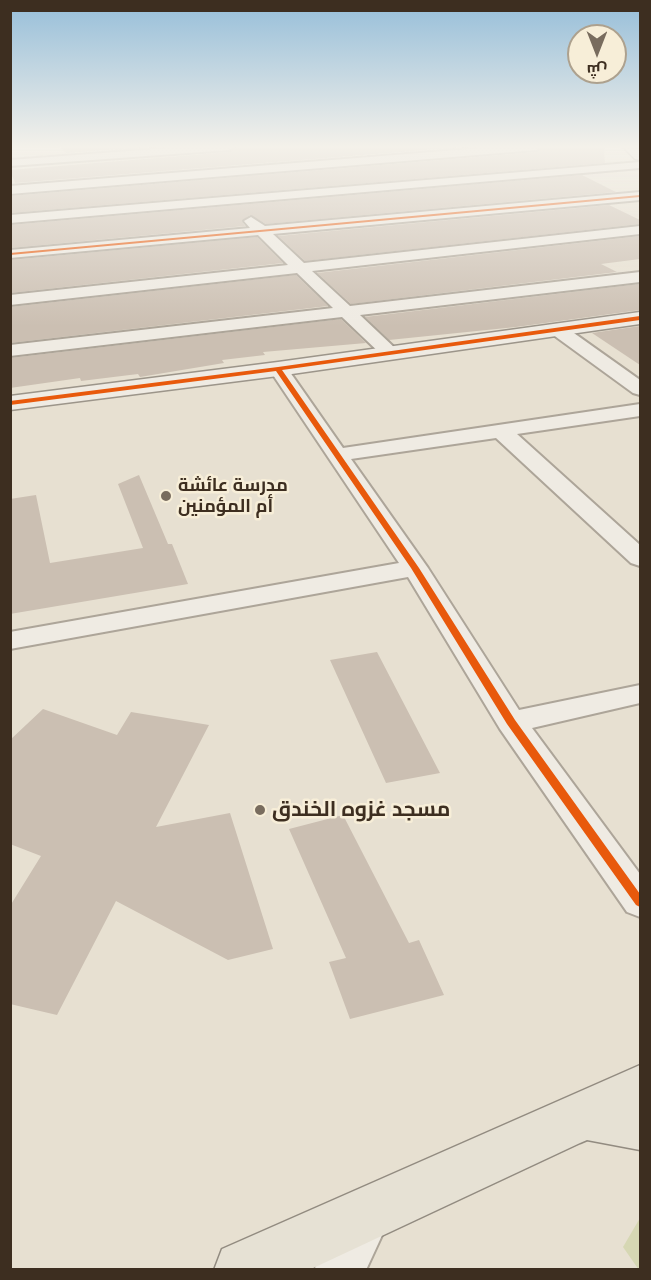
<!DOCTYPE html>
<html>
<head>
<meta charset="utf-8">
<style>
  body { margin:0 }
  #map { position:relative; width:651px; height:1280px; overflow:hidden; background:#e7e0d1; font-family:"Roboto Serif",Cairo,serif }
  canvas { display:block }
  .frame { position:absolute; inset:0; border:12px solid #3d2e20; pointer-events:none }
  .north { position:absolute; left:567px; top:24px; width:60px; height:60px; box-sizing:border-box; background:#f7eed8; border:2px solid #ada18e; border-radius:50%; rotate:180deg; font-size:16px; font-weight:700; line-height:24px; text-align:center; color:#3d2e20 }
  .north::after { content:''; display:block; margin:auto; width:21px; height:27px; background:#786c5e; clip-path:polygon(50% 0,100% 100%,50% 72%,0 100%) }
</style>
</head>
<body>
<div id="map">
<canvas width="651" height="1280"></canvas>
<div class="frame"></div>
<div class="north">ش</div>
</div>
<script>
const context = document.querySelector('canvas').getContext('2d');
context.lineJoin = 'round';
function paint(path, color) { context.fillStyle = color; context.fill(path, 'evenodd'); }
const shape = rows => new Path2D(rows.map(r => 'M' + r).join(''));
function stroke(path, color, width, dash) { context.strokeStyle = color; context.lineWidth = width; context.lineCap = dash ? 'butt' : 'round'; context.setLineDash(dash || []); context.stroke(path); }
function write(font, color, halo, rows, align = 'center') {
  context.font = font + ' "Roboto Serif",Cairo,serif'; context.lineWidth = 5; context.setLineDash([]); context.textBaseline = 'middle'; context.strokeStyle = halo; context.fillStyle = color; for (const [text, x, y, turn = 0] of rows) {
    context.save(); context.translate(x, y); context.rotate((+turn || 0) * Math.PI / 180); context.textAlign = isNaN(turn) ? turn : align; if (halo) context.strokeText(text, 0, 0); context.fillText(text, 0, 0); context.restore();
  }
}
paint(shape([
  [640,1218,640,1269,639,1270,623,1247]
]), '#d6d7b3');
paint(shape([
  [60,147,149,147,66,153],
  [236,147,463,147,15,183,10,170,229,152],
  [543,147,604,147,605,163,10,213,10,196,536,152],
  [582,175,616,192,266,224,250,215,242,221,245,226,10,248,10,225],
  [609,205,640,220,640,224,305,261,278,236],
  [640,236,640,259,601,264,617,272,351,304,317,273],
  [257,237,283,263,10,293,10,260],
  [296,275,328,306,10,343,10,307],
  [639,284,640,310,516,327,389,340,365,317],
  [341,319,366,343,263,352,265,355,222,360,224,363,140,377,138,374,81,381,80,378,10,388,10,358],
  [640,326,640,365,592,333],
  [139,475,168,544,172,544,188,584,10,614,10,499,36,495,50,563,143,548,118,484],
  [377,652,440,773,386,783,330,660],
  [43,709,117,735,131,712,209,725,156,827,230,813,273,949,228,960,116,901,57,1015,10,1004,10,906,41,856,10,844,10,740],
  [343,815,409,943,419,940,444,995,350,1019,329,962,346,958,289,829]
]), '#cbbfb2');
const street = shape([
  [181,147,234,147,229,150,10,166,10,160,181,147],
  [493,147,541,147,536,150,10,194,10,186,493,147],
  [640,162,640,168,10,223,10,215,640,162],
  [640,192,640,200,273,234,304,263,640,226,640,234,312,271,350,306,640,272,640,282,360,315,397,350,400,354,397,358,385,358,342,317,10,356,10,345,333,308,297,273,10,305,10,295,288,265,258,235,10,258,10,250,250,228,244,221,251,217,265,226,640,192],
  [558,325,564,326,640,380,640,395,633,393,552,334,549,330,552,326,558,325],
  [278,363,285,365,343,448,640,404,640,416,517,434,640,545,640,566,631,563,496,438,351,459,428,568,519,710,640,685,640,703,532,728,640,874,640,917,627,912,500,729,408,577,10,649,10,632,399,563,269,369,271,365,278,363],
  [365,1193,382,1201,390,1218,366,1270,314,1270,348,1201,365,1193]
]);
const secondary = shape([
  [623,147,637,147,640,150,640,160,635,159,623,147],
  [640,312,640,324,278,376,10,410,10,396,278,362,640,312]
]);
const primary = shape([
  [640,1065,640,1150,587,1140,580,1143,309,1270,214,1270,222,1249,640,1065]
]);
stroke(street, '#ada599', 4);
stroke(secondary, '#9c958a', 3);
stroke(primary, '#928b80', 3);
paint(street, '#efebe3');
paint(secondary, '#efebe3');
paint(primary, '#e6e1d4');
paint(shape([
  [640,195,640,197,10,255,10,253,640,195],
  [640,316,640,320,282,370,419,568,515,720,640,894,640,907,636,905,507,724,411,568,276,371,10,405,10,401,278,367,640,316]
]), '#e8590c');
const sky = context.createLinearGradient(0, 0, 0, 326);
sky.addColorStop(0, '#96bed9');
sky.addColorStop(0.45, '#f4f1ea');
sky.addColorStop(1, '#f4f1ea00');
context.fillStyle = sky;
context.fillRect(0, 0, 651, 326);
for (const [x, y, r, color] of [
  [166,496,6,"#786c5e"],
  [260,810,6,"#786c5e"]
]) { const dot = new Path2D(); dot.arc(x, y, r, 0, 2 * Math.PI); context.fillStyle = color; context.fill(dot); stroke(dot, '#f7eed8', 2); }
write('bold 18px', '#3d2e20', '#f7eed8', [
  ["مدرسة عائشة",178,486],
  ["أم المؤمنين",178,507]
], 'left');
write('bold 21px', '#3d2e20', '#f7eed8', [
  ["مسجد غزوه الخندق",272,810]
], 'left');
</script>
</body>
</html>
